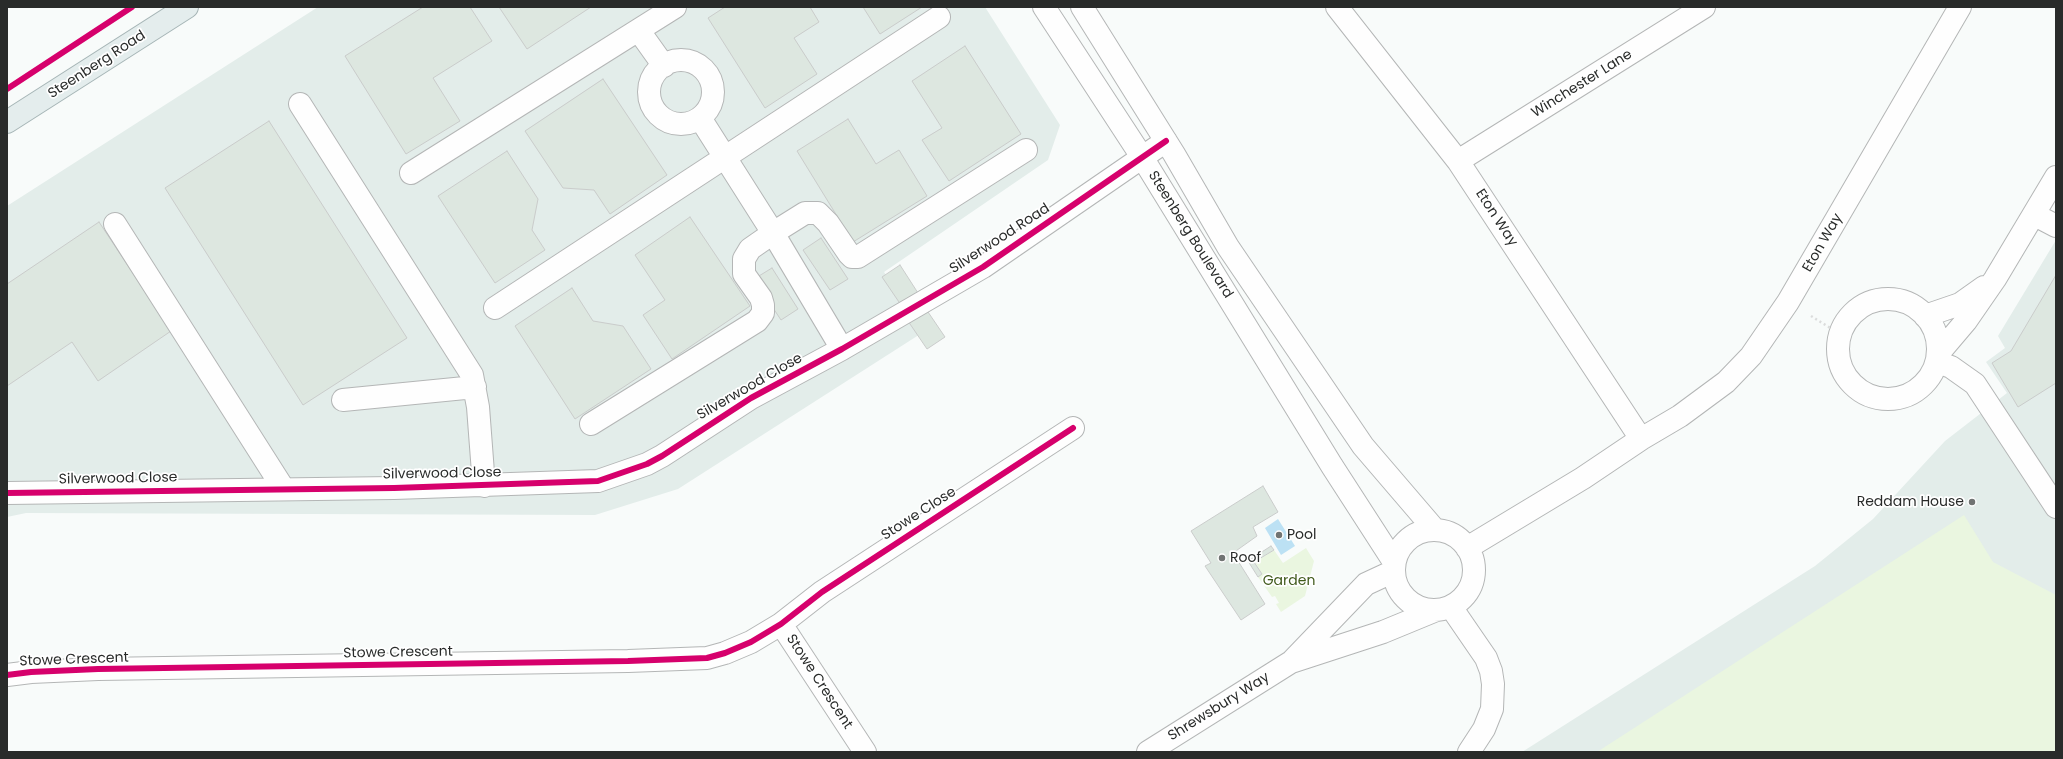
<!DOCTYPE html>
<html>
<head>
<meta charset="utf-8">
<style>
  body { margin:0 }
  #map { position:relative; width:2063px; height:759px; overflow:hidden; background:#f8fbfa; font-family:Poppins,sans-serif }
  canvas { display:block }
  .frame { position:absolute; inset:0; border:8px solid #292b2a; pointer-events:none }
</style>
</head>
<body>
<div id="map">
<canvas width="2063" height="759"></canvas>
<div class="frame"></div>
</div>
<script>
const context = document.querySelector('canvas').getContext('2d');
context.lineJoin = 'round';
function paint(path, color) { context.fillStyle = color; context.fill(path, 'evenodd'); }
const shape = rows => new Path2D(rows.map(r => 'M' + r).join(''));
function stroke(path, color, width, dash) { context.strokeStyle = color; context.lineWidth = width; context.lineCap = dash ? 'butt' : 'round'; context.setLineDash(dash || []); context.stroke(path); }
function write(font, color, halo, rows, align = 'center') {
  context.font = font + ' Poppins,sans-serif'; context.lineWidth = 3.5; context.setLineDash([]); context.textBaseline = 'middle'; context.strokeStyle = halo; context.fillStyle = color; for (const [text, x, y, turn = 0] of rows) {
    context.save(); context.translate(x, y); context.rotate((+turn || 0) * Math.PI / 180); context.textAlign = isNaN(turn) ? turn : align; if (halo) context.strokeText(text, 0, 0); context.fillText(text, 0, 0); context.restore();
  }
}
paint(shape([
  [318,7,985,7,1060,125,1048,160,884,272,925,331,678,489,595,515,26,513,7,517,7,206],
  [2056,240,2056,752,1522,752,1815,566,1873,519,1945,441,2007,393,1986,362,2005,348,1998,336]
]), '#e3edea');
paint(shape([
  [1964,515,1993,562,2056,595,2056,752,1597,752],
  [1306,548,1314,561,1305,596,1281,612,1276,604,1279,603,1275,596,1272,597,1258,577,1262,574,1255,562,1274,550,1283,563]
]), '#eaf6e0');
paint(shape([
  [1278,519,1295,546,1281,555,1265,528]
]), '#bce1f4');
const building = shape([
  [423,7,470,7,492,41,433,78,460,121,406,154,345,56,423,7],
  [499,7,591,7,527,49,499,7],
  [725,7,810,7,819,22,794,38,817,74,765,108,708,18,725,7],
  [863,7,922,7,880,34,863,7],
  [965,46,1021,134,949,181,922,140,942,128,912,81,965,46],
  [603,79,667,175,610,214,594,190,563,188,525,131,603,79],
  [848,119,876,164,899,150,927,196,853,242,797,151,848,119],
  [269,121,407,338,303,405,165,188,269,121],
  [507,151,538,199,532,230,545,250,495,283,438,196,507,151],
  [690,217,750,306,672,359,643,315,665,300,635,255,690,217],
  [99,222,171,331,98,381,72,342,7,386,7,284,99,222],
  [821,238,848,279,830,290,803,250,821,238],
  [900,265,918,293,901,305,882,277,900,265],
  [772,268,798,309,781,320,754,279,772,268],
  [2056,275,2056,383,2018,407,1992,363,2011,351,2056,275],
  [572,288,593,321,623,326,651,369,575,419,515,326,572,288],
  [926,309,945,337,927,349,908,321,926,309],
  [1263,486,1278,512,1253,527,1257,536,1233,553,1265,604,1241,620,1205,566,1211,563,1191,531,1263,486],
  [1271,546,1274,550,1254,562,1262,574,1258,577,1248,561,1271,546]
]);
paint(building, '#dde7e0');
stroke(building, '#cacccb', 1);
const minor = shape([
  [1044,7,1142,157,1332,466,1394,562],
  [1082,7,1174,154,1228,247,1363,446,1435,530],
  [1337,7,1458,161,1641,439],
  [639,31,664,66],
  '649 92a32 32 0 1 1 64 0a32 32 0 1 1-64 0Z',
  [300,104,472,375,478,407,484,486],
  [700,118,773,233,842,349],
  [1458,161,1704,7],
  [411,173,675,7],
  [2035,215,2056,226],
  [115,224,283,488],
  '1838 349a50 50 0 1 1 100 0a50 50 0 1 1-100 0Z',
  [495,308,939,17],
  [1925,316,1960,304,1984,287],
  [1938,354,1966,321,1995,279,2056,177],
  [1937,362,1951,367,1975,384,2056,507],
  [343,400,475,387],
  [591,424,757,321,763,313,763,305,761,298,744,274,744,259,750,249,773,233,805,213,818,213,828,223,849,254,852,257,858,257,1026,150],
  [7,493,394,488,598,481,647,464,662,456,751,398,842,349,983,267,1166,141],
  '1394 570a40 40 0 1 1 80 0a40 40 0 1 1-80 0Z',
  [1467,548,1583,478,1641,439,1680,416,1726,382,1751,356,1788,302,1960,7],
  [1451,607,1486,658,1491,671,1493,684,1492,709,1484,729,1469,752],
  [781,624,865,752],
  [1293,660,1366,584,1394,571],
  [7,675,31,672,98,669,628,661,707,658,725,653,751,642,781,624,822,592,1073,428],
  [1148,752,1291,662,1383,632,1434,611]
]);
const major = shape([
  [7,122,187,7]
]);
stroke(minor, '#b4b6b6', 24);
stroke(major, '#a6b5b6', 24);
stroke(shape([
  [1811,316,1840,334]
]), '#dbdcdc', 2.5, [2, 3]);
stroke(minor, '#fefefe', 22);
stroke(major, '#e4eded', 22);
stroke(shape([
  [7,89,132,7],
  [7,493,394,488,598,481,647,464,662,456,751,398,842,349,983,267,1166,141],
  [7,675,31,672,98,669,628,661,707,658,725,653,751,642,781,624,822,592,1073,428]
]), '#d6006c', 6);
for (const [x, y, r, color] of [
  [1972,502,4,"#717473"],
  [1279,535,4,"#717473"],
  [1222,558,4,"#717473"]
]) { const dot = new Path2D(); dot.arc(x, y, r, 0, 2 * Math.PI); context.fillStyle = color; context.fill(dot); stroke(dot, '#fff', 1.5); }
write('14px', '#292b2a', '#fff', [
  ["Steenberg Road",97,65,-33],
  ["Winchester Lane",1582,84,-32],
  ["Eton Way",1496,218,57],
  ["Steenberg Boulevard",1190,235,58],
  ["Silverwood Road",1000,239,-33],
  ["Eton Way",1823,243,-60],
  ["Silverwood Close",750,387,-30],
  ["Silverwood Close",442,474,-1],
  ["Silverwood Close",118,479,-1],
  ["Stowe Close",919,514,-33],
  ["Stowe Crescent",398,653,-1],
  ["Stowe Crescent",74,660,-2],
  ["Stowe Crescent",819,682,57],
  ["Shrewsbury Way",1219,707,-32]
]);
write('14px', '#292b2a', '#fff', [
  ["Reddam House",1964,502,"right"],
  ["Pool",1287,535],
  ["Roof",1230,558]
], 'left');
write('14px', '#415b1c', '#fff', [
  ["Garden",1289,581]
]);
</script>
</body>
</html>
